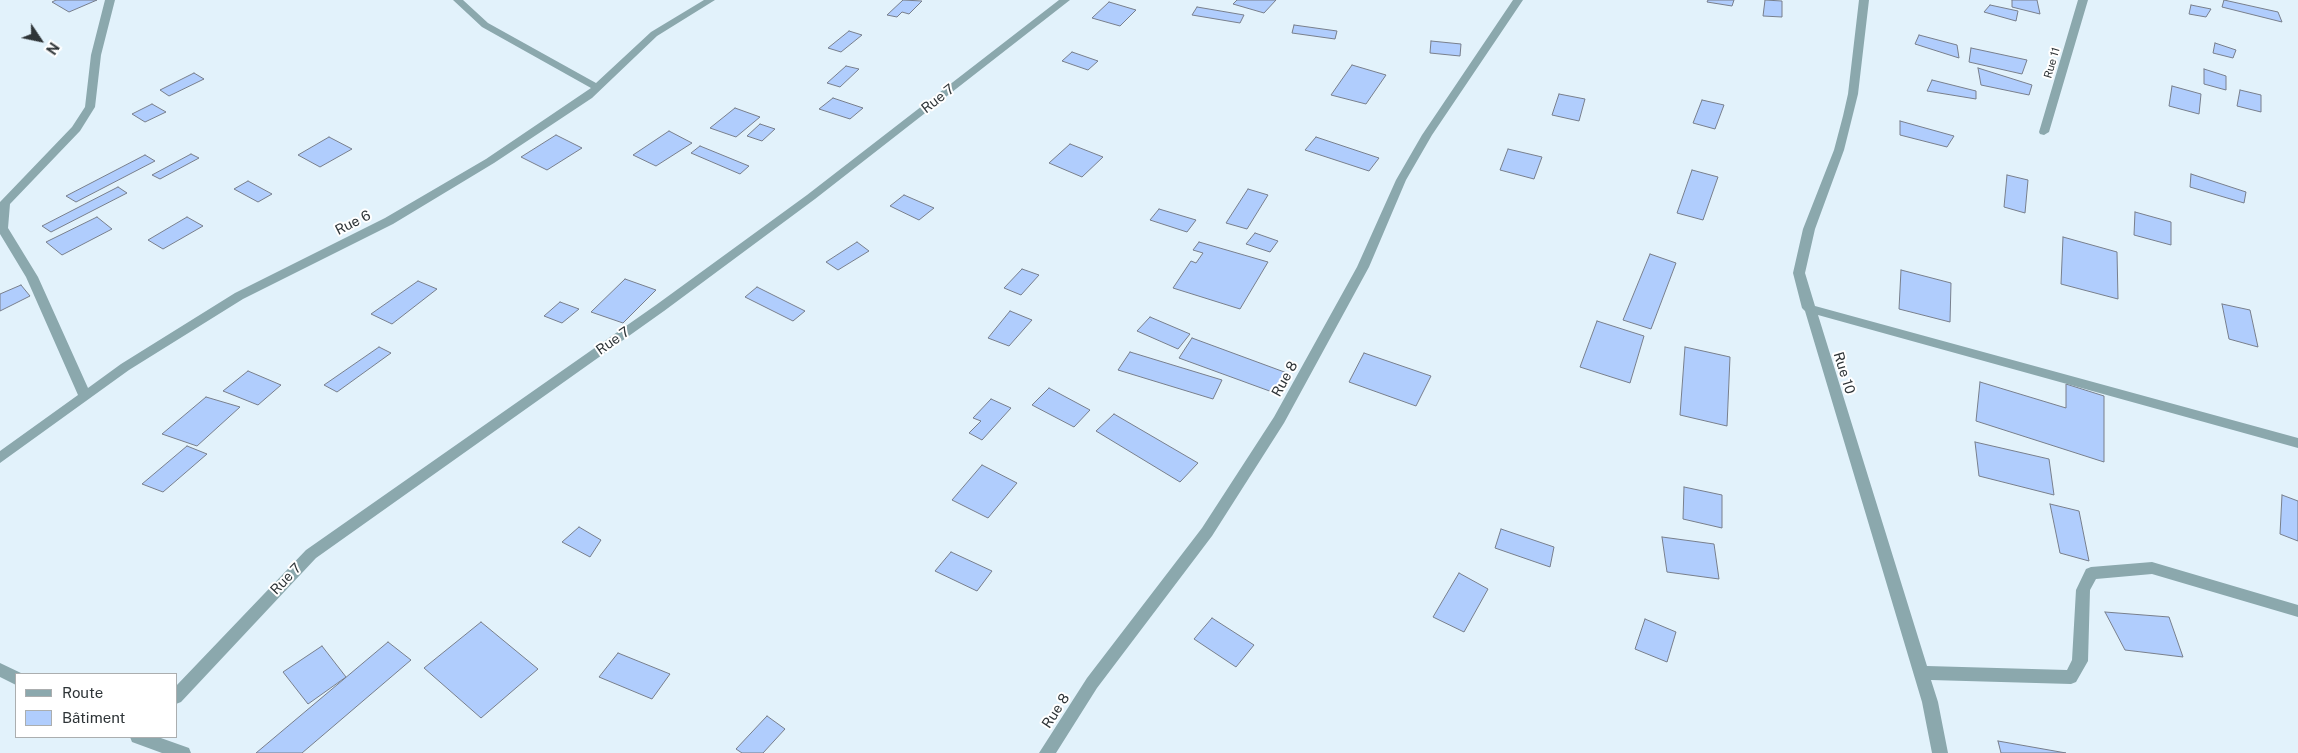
<!DOCTYPE html>
<html>
<head>
<meta charset="utf-8">
<style>
  body { margin:0 }
  #map { position:relative; width:2298px; height:753px; overflow:hidden; background:#e2f2fb; font-family:"Public Sans",sans-serif }
  canvas { display:block }
  .legend { position:absolute; left:15px; top:673px; width:162px; height:65px; box-sizing:border-box; background:#fff; border:1px solid #abaeaf; margin:0; padding:6px 9px; list-style:none; font-size:15px; color:#2e3437 }
  .legend li { display:flex; align-items:center; gap:10px; height:25px }
  .legend b { width:25px; border:1px solid #abaeaf }
  .north { position:absolute; left:15px; top:15px; width:50px; height:50px; -webkit-text-stroke:4px #fff; paint-order:stroke; rotate:124deg; font-size:14px; font-weight:700; line-height:20px; text-align:center; color:#2e3437 }
  .north::after { content:''; display:block; margin:auto; width:18px; height:22px; background:#2e3437; clip-path:polygon(50% 0,100% 100%,50% 72%,0 100%) }
</style>
</head>
<body>
<div id="map">
<canvas width="2298" height="753"></canvas>
<ul class="legend">
<li><b style="height:6px;background:#8ba8ad"></b>Route</li>
<li><b style="height:14px;background:#b0cdfd"></b>Bâtiment</li>
</ul>
<div class="north">N</div>
</div>
<script>
const context = document.querySelector('canvas').getContext('2d');
context.lineJoin = 'round';
function paint(path, color) { context.fillStyle = color; context.fill(path, 'evenodd'); }
const shape = rows => new Path2D(rows.map(r => 'M' + r).join(''));
function stroke(path, color, width, dash) { context.strokeStyle = color; context.lineWidth = width; context.lineCap = dash ? 'butt' : 'round'; context.setLineDash(dash || []); context.stroke(path); }
function write(font, color, halo, rows, align = 'center') {
  context.font = font + ' "Public Sans",sans-serif'; context.lineWidth = 4; context.setLineDash([]); context.textBaseline = 'middle'; context.strokeStyle = halo; context.fillStyle = color; for (const [text, x, y, turn = 0] of rows) {
    context.save(); context.translate(x, y); context.rotate((+turn || 0) * Math.PI / 180); context.textAlign = isNaN(turn) ? turn : align; if (halo) context.strokeText(text, 0, 0); context.fillText(text, 0, 0); context.restore();
  }
}
const building = shape([
  [56,0,97,0,69,12,52,2,56,0],
  [903,0,922,1,909,14,902,12,897,17,887,15,903,0],
  [1237,0,1276,0,1264,13,1233,4,1237,0],
  [1708,0,1734,0,1732,6,1707,2,1708,0],
  [1765,0,1782,1,1782,17,1763,16,1765,0],
  [2012,0,2037,0,2040,14,2012,7,2012,0],
  [2224,0,2278,12,2282,22,2222,7,2224,0],
  [1109,2,1136,10,1120,26,1092,18,1109,2],
  [1990,5,2018,11,2016,21,1984,12,1990,5],
  [2191,5,2211,9,2206,17,2189,14,2191,5],
  [1197,7,1244,15,1240,23,1192,15,1197,7],
  [1294,25,1337,31,1335,39,1292,33,1294,25],
  [849,31,862,35,841,52,828,48,849,31],
  [1919,35,1957,45,1959,58,1915,44,1919,35],
  [1431,41,1461,44,1460,56,1430,53,1431,41],
  [2215,43,2236,50,2233,58,2213,53,2215,43],
  [1971,48,2027,60,2022,74,1969,62,1971,48],
  [1072,52,1098,61,1088,70,1062,61,1072,52],
  [1352,65,1386,75,1366,104,1331,95,1352,65],
  [846,66,859,69,840,87,827,83,846,66],
  [1978,68,2032,85,2029,95,1981,85,1978,68],
  [2204,69,2226,76,2226,90,2204,84,2204,69],
  [194,73,204,79,169,96,160,90,194,73],
  [1932,80,1976,91,1976,99,1927,91,1932,80],
  [2172,86,2201,94,2199,114,2169,106,2172,86],
  [2240,90,2261,95,2261,112,2237,106,2240,90],
  [1559,94,1585,99,1579,121,1552,115,1559,94],
  [833,98,863,108,850,119,819,109,833,98],
  [1702,100,1724,105,1715,129,1693,123,1702,100],
  [152,104,166,112,145,122,132,114,152,104],
  [735,108,760,117,736,137,710,128,735,108],
  [1900,121,1954,136,1947,147,1900,135,1900,121],
  [760,124,775,129,762,141,747,136,760,124],
  [669,131,692,143,656,166,633,155,669,131],
  [556,135,582,148,547,170,521,157,556,135],
  [329,137,352,149,320,167,298,155,329,137],
  [1316,137,1379,158,1369,171,1305,150,1316,137],
  [1070,144,1103,157,1082,177,1049,163,1070,144],
  [700,146,749,166,740,174,691,153,700,146],
  [1508,149,1542,157,1534,179,1500,170,1508,149],
  [191,154,199,158,160,179,152,175,191,154],
  [145,155,155,161,76,202,66,196,145,155],
  [1692,170,1718,177,1703,220,1677,213,1692,170],
  [2191,174,2246,192,2244,203,2190,187,2191,174],
  [2007,175,2028,180,2025,213,2004,207,2007,175],
  [248,181,272,194,258,202,234,189,248,181],
  [118,187,127,193,51,232,42,226,118,187],
  [1248,189,1268,195,1247,229,1226,223,1248,189],
  [904,195,934,208,919,220,890,206,904,195],
  [1159,209,1196,220,1187,232,1150,220,1159,209],
  [2135,212,2171,222,2171,245,2134,235,2135,212],
  [97,217,112,229,62,255,46,242,97,217],
  [187,217,203,226,163,249,148,240,187,217],
  [1255,233,1278,241,1270,252,1246,244,1255,233],
  [2063,237,2117,252,2118,299,2061,284,2063,237],
  [857,242,869,251,838,270,826,262,857,242],
  [1199,242,1268,262,1240,309,1173,288,1191,261,1196,263,1203,253,1193,250,1199,242],
  [1650,254,1676,263,1651,329,1623,320,1650,254],
  [1022,269,1039,275,1021,295,1004,288,1022,269],
  [1901,270,1951,283,1950,322,1899,309,1901,270],
  [625,279,656,290,623,323,591,312,625,279],
  [418,281,437,289,392,324,371,314,418,281],
  [21,285,30,296,0,311,0,294,21,285],
  [757,287,805,311,793,321,745,297,757,287],
  [560,302,579,309,562,323,544,316,560,302],
  [2222,304,2250,310,2258,347,2229,339,2222,304],
  [1010,311,1032,320,1009,346,988,338,1010,311],
  [1150,317,1190,334,1178,349,1137,331,1150,317],
  [1597,321,1644,336,1630,383,1580,367,1597,321],
  [1192,338,1287,373,1275,393,1179,358,1192,338],
  [379,347,391,353,337,392,324,385,379,347],
  [1685,347,1730,357,1727,426,1680,415,1685,347],
  [1130,352,1222,380,1213,399,1118,370,1130,352],
  [1364,353,1431,376,1416,406,1349,382,1364,353],
  [248,371,281,385,258,405,223,391,248,371],
  [1980,382,2066,408,2066,384,2104,396,2104,462,1976,421,1980,382],
  [1049,388,1090,410,1074,427,1032,405,1049,388],
  [206,397,240,407,197,446,162,434,206,397],
  [991,399,1011,408,982,440,969,433,981,421,973,418,991,399],
  [1114,414,1198,463,1180,482,1096,431,1114,414],
  [1975,442,2049,459,2054,495,1979,476,1975,442],
  [187,446,207,454,163,492,142,484,187,446],
  [982,465,1017,483,988,518,952,500,982,465],
  [1684,487,1722,495,1722,528,1683,519,1684,487],
  [2282,495,2298,501,2298,541,2280,534,2282,495],
  [2050,504,2079,511,2089,561,2060,553,2050,504],
  [579,527,601,540,590,557,562,542,579,527],
  [1501,529,1554,547,1550,567,1495,548,1501,529],
  [1662,537,1714,544,1719,579,1667,572,1662,537],
  [951,552,992,571,977,591,935,571,951,552],
  [1459,573,1488,589,1464,632,1433,617,1459,573],
  [2105,612,2169,617,2183,657,2125,650,2105,612],
  [1212,618,1254,645,1236,667,1194,639,1212,618],
  [1645,619,1676,632,1667,662,1635,649,1645,619],
  [481,622,538,669,481,718,424,668,481,622],
  [388,642,411,660,302,753,256,753,388,642],
  [322,646,346,677,308,704,283,672,322,646],
  [618,653,670,674,652,699,599,677,618,653],
  [767,716,785,729,763,753,742,753,736,749,767,716],
  [1998,741,2066,753,2001,753,1998,741]
]);
paint(building, '#b0cdfd');
stroke(building, '#787f8c', 1);
paint(shape([
  [105,0,115,0,101,55,95,107,80,131,10,204,8,228,38,277,88,388,121,364,235,293,385,218,486,159,591,88,482,27,453,0,463,0,488,23,596,83,651,32,704,0,715,0,657,36,592,98,494,163,393,224,243,299,129,370,0,463,0,451,78,395,26,277,0,234,0,202,72,127,85,107,91,55,105,0],
  [1059,0,1070,0,815,199,664,311,316,558,181,702,176,704,176,686,306,550,656,305,807,195,1059,0],
  [1513,0,1523,0,1432,135,1406,180,1369,267,1284,423,1212,536,1097,688,1056,753,1039,753,1087,678,1202,528,1274,417,1357,267,1396,180,1422,135,1513,0],
  [1859,0,1869,0,1858,94,1844,150,1815,229,1805,273,1815,306,2298,438,2298,448,1818,315,1927,666,2067,670,2072,660,2076,590,2086,569,2091,567,2152,562,2298,605,2298,617,2152,574,2096,579,2090,590,2088,661,2076,682,2071,684,1931,680,1938,702,1948,753,1932,753,1922,702,1805,311,1802,308,1793,273,1803,229,1834,150,1843,116,1848,94,1859,0],
  [2078,0,2088,0,2049,132,2044,135,2040,134,2039,132,2078,0],
  [0,663,21,673,16,674,16,685,0,677,0,663],
  [130,737,158,737,189,748,191,753,162,753,132,742,130,737]
]), '#8ba8ad');
write('11px', '#2e3437', '#fff', [
  ["Rue 11",2052,63,-74]
]);
write('14px', '#2e3437', '#fff', [
  ["Rue 7",938,99,-38],
  ["Rue 6",353,223,-27],
  ["Rue 7",613,341,-35],
  ["Rue 10",1844,373,73],
  ["Rue 8",1285,379,-61],
  ["Rue 7",286,579,-46],
  ["Rue 8",1056,711,-57]
]);
</script>
</body>
</html>
